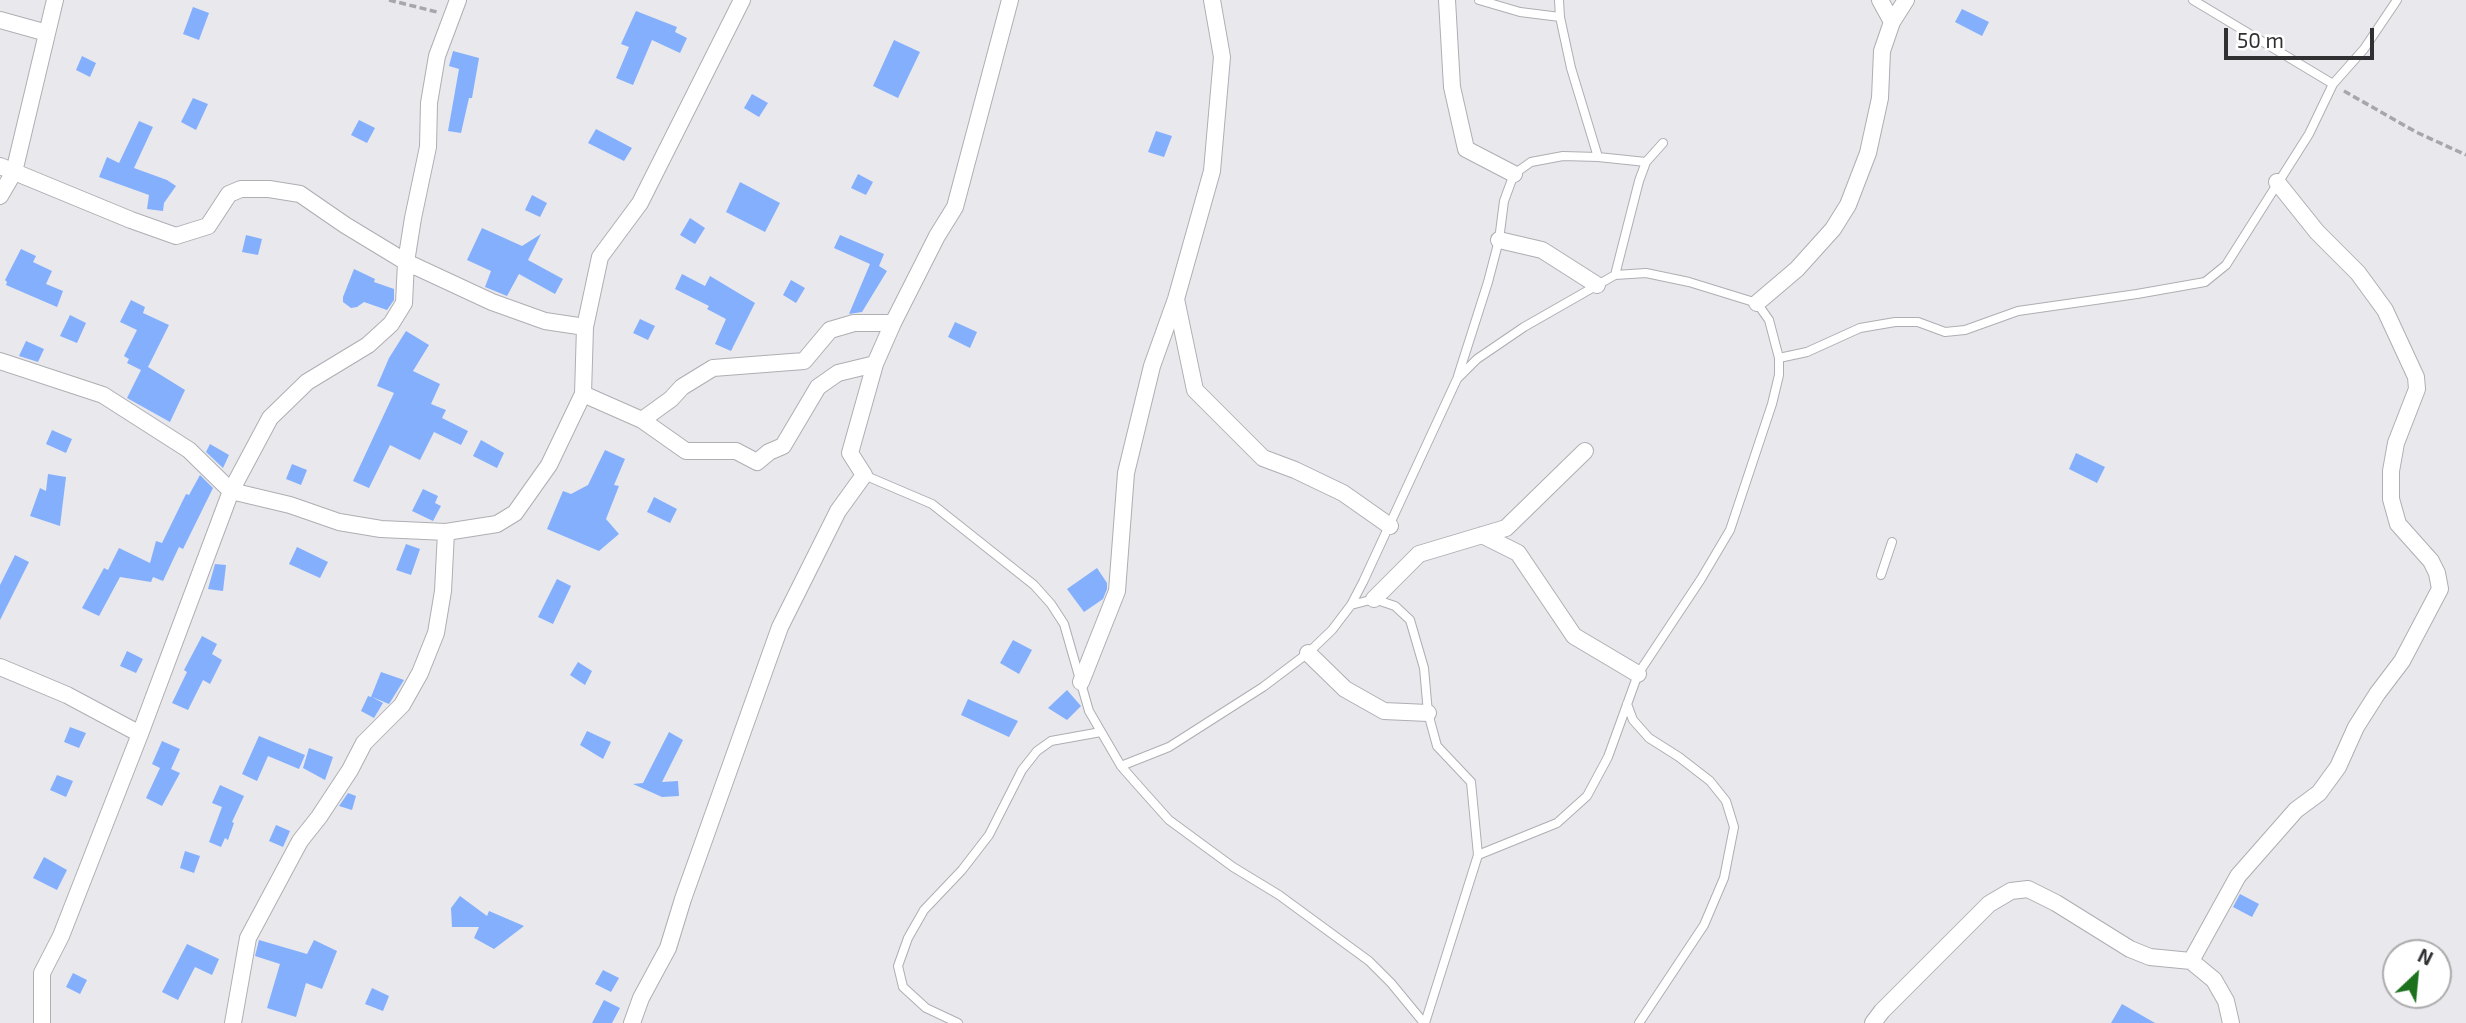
<!DOCTYPE html>
<html>
<head>
<meta charset="utf-8">
<style>
  body { margin:0 }
  #map { position:relative; width:2466px; height:1023px; overflow:hidden; background:#e8e8ed; font-family:"Exo 2",sans-serif }
  canvas { display:block }
  .north { position:absolute; left:2382px; top:939px; width:70px; height:70px; box-sizing:border-box; background:#fff; border:2px solid #acacad; border-radius:50%; rotate:26deg; font-size:19px; font-weight:700; line-height:28px; text-align:center; color:#303032 }
  .north::after { content:''; display:block; margin:auto; width:24px; height:32px; background:#1b711c; clip-path:polygon(50% 0,100% 100%,50% 72%,0 100%) }
  .scale { position:absolute; left:2224px; top:28px; width:150px; height:32px; box-sizing:border-box; border:4px solid #303032; border-top:0; padding-left:9px; font-size:21px; line-height:24px; white-space:nowrap; color:#303032; -webkit-text-stroke:5px #fff; paint-order:stroke }
</style>
</head>
<body>
<div id="map">
<canvas width="2466" height="1023"></canvas>
<div class="north">N</div>
<div class="scale">50 m</div>
</div>
<script>
const context = document.querySelector('canvas').getContext('2d');
context.lineJoin = 'round';
function paint(path, color) { context.fillStyle = color; context.fill(path, 'evenodd'); }
const shape = rows => new Path2D(rows.map(r => 'M' + r).join(''));
function stroke(path, color, width, dash) { context.strokeStyle = color; context.lineWidth = width; context.lineCap = dash ? 'butt' : 'round'; context.setLineDash(dash || []); context.stroke(path); }
paint(shape([
  [193,7,209,13,199,40,183,34],
  [1962,9,1989,22,1982,36,1955,22],
  [636,11,677,27,675,32,687,38,680,53,652,40,633,85,616,78,629,47,621,44],
  [894,40,920,52,898,98,873,86],
  [453,51,479,58,472,98,469,98,461,133,448,131,459,69,449,66],
  [82,56,96,63,90,77,76,70],
  [752,94,768,103,759,117,744,108],
  [193,98,208,104,196,130,181,122],
  [359,120,375,128,367,143,351,135],
  [139,121,153,127,134,168,167,180,176,186,164,203,163,211,147,209,149,195,99,177,107,157,119,163],
  [596,129,632,148,624,161,588,143],
  [1156,131,1172,136,1164,157,1148,152],
  [858,174,873,182,866,195,851,188],
  [740,182,780,203,765,232,726,212],
  [532,195,547,203,540,217,525,210],
  [690,218,705,228,695,244,680,235],
  [482,228,522,246,541,234,528,260,563,279,555,294,519,274,507,296,485,287,491,271,467,260],
  [246,235,262,239,258,255,242,252],
  [840,235,884,254,879,266,887,271,862,312,849,314,870,264,834,248],
  [21,249,36,256,33,262,52,271,46,284,63,291,57,307,6,285,7,282,5,280],
  [354,269,375,279,374,282,394,289,394,300,387,310,364,302,357,307,351,308,343,302,343,297],
  [682,274,705,286,710,276,755,303,731,351,715,344,726,319,707,309,709,306,675,289],
  [791,280,805,288,796,303,783,295],
  [131,300,145,307,143,313,169,325,148,367,185,390,170,422,127,398,141,370,127,363,129,359,124,356,137,330,120,322],
  [70,315,86,323,77,343,60,336],
  [640,319,655,326,648,340,633,333],
  [955,322,977,332,970,348,948,337],
  [406,331,429,345,413,371,440,384,431,404,446,410,442,418,468,431,461,445,434,432,420,460,390,445,369,488,353,481,394,393,377,386,389,358],
  [26,341,44,349,38,362,19,356],
  [52,430,72,439,66,453,46,444],
  [481,440,504,453,497,468,473,456],
  [210,444,229,455,223,468,206,452],
  [605,450,625,459,614,485,619,486,606,519,619,534,599,551,547,529,563,491,571,494,588,485],
  [2076,453,2105,467,2097,483,2069,469],
  [292,464,307,470,301,485,286,479],
  [48,474,66,477,60,526,30,516,40,488,46,491],
  [200,475,213,488,183,549,179,547,163,581,153,577,151,582,120,577,99,616,82,608,104,568,108,570,119,548,150,563,156,541,162,543,186,494,189,495],
  [423,489,438,496,435,503,441,506,433,521,412,511],
  [654,497,677,509,670,523,647,512],
  [406,544,420,549,411,575,396,570],
  [297,547,328,562,320,578,289,564],
  [15,555,29,562,0,620,0,585],
  [215,564,226,565,223,591,208,589],
  [1097,568,1107,583,1107,589,1103,599,1084,612,1067,589],
  [557,579,571,586,553,624,538,617],
  [202,636,217,644,212,654,222,660,210,684,203,680,188,710,172,703,187,672,184,670],
  [1013,640,1032,650,1019,674,1000,663],
  [127,651,143,659,136,673,120,666],
  [578,662,592,671,585,685,570,675],
  [381,672,404,680,389,704,372,697,383,703,374,718,361,711,368,696,371,697],
  [1067,690,1081,706,1067,720,1048,708],
  [968,699,1018,721,1009,737,961,715],
  [70,727,86,733,79,748,64,742],
  [587,731,611,742,603,759,580,745],
  [669,732,683,740,662,782,678,781,679,796,662,797,633,784,643,783],
  [259,736,305,755,299,769,268,756,257,781,242,774],
  [162,741,180,749,171,769,180,773,162,806,146,798,160,768,152,764],
  [309,748,333,757,325,780,303,768],
  [57,775,73,781,66,797,50,790],
  [220,785,244,796,232,822,234,823,228,840,225,838,221,847,209,842,222,807,212,803],
  [348,793,356,796,352,810,339,806],
  [276,825,290,831,283,847,269,841],
  [185,851,200,856,194,873,180,868],
  [44,857,67,870,57,890,33,878],
  [2240,894,2259,904,2252,917,2233,907],
  [460,896,487,916,489,911,524,926,494,949,474,938,479,927,452,927,451,908],
  [259,940,307,954,314,940,337,951,322,989,306,983,296,1017,267,1008,280,964,255,956],
  [187,944,219,959,212,975,195,967,178,1000,162,992],
  [603,970,619,978,611,992,595,984],
  [73,973,87,980,80,994,66,987],
  [372,988,389,996,383,1011,365,1004],
  [604,1000,620,1008,612,1023,592,1023],
  [2122,1004,2155,1023,2111,1023]
]), '#84affc');
const lane = shape([
  [1479,0,1520,12,1560,17],
  [1559,0,1560,17,1571,68,1598,157],
  [2193,0,2333,84],
  [1779,358,1807,352,1860,328,1895,322,1918,322,1945,332,1965,330,2018,311,2137,294,2205,282,2226,265,2309,134,2333,84,2364,49,2397,0],
  [1458,376,1488,282,1499,240,1504,201,1514,174,1531,162,1563,156,1598,157,1646,162],
  [864,475,932,504,1034,585,1051,604,1064,624,1089,711,1121,766,1135,782,1169,820,1233,867,1279,895,1369,961,1391,983,1424,1023],
  [1881,575,1892,542],
  [1351,605,1374,599,1395,606,1410,620,1424,668,1428,713,1437,746,1471,782,1478,855,1425,1023],
  [1627,704,1633,720,1649,738,1679,757,1710,781,1726,801,1734,827,1724,878,1704,925,1639,1023],
  [1121,766,1169,747,1263,687,1308,653,1332,630,1351,605,1363,582,1457,379,1477,359,1524,327,1615,275,1639,181,1646,162,1663,143],
  [1478,855,1557,823,1587,796,1608,757,1638,674,1701,579,1730,530,1772,404,1779,375,1779,358,1769,320,1757,303,1689,282,1646,273,1615,275],
  [958,1023,926,1008,903,987,898,966,908,938,924,910,962,870,989,835,1022,770,1037,751,1051,741,1101,732]
]);
const street = shape([
  [1447,0,1452,87,1466,149,1514,174],
  [1880,0,1892,22],
  [0,20,47,33],
  [0,166,131,220,176,236,208,226,229,194,241,189,269,189,300,194,345,225,406,262,492,302,545,321,585,327,583,394,642,420,686,451,736,451,757,462,769,452,783,446,818,387,838,373,875,364],
  [0,196,14,172,55,0],
  [1499,240,1542,250,1597,285],
  [1176,299,1195,390,1263,458,1295,470,1343,493,1390,526],
  [1757,303,1797,269,1833,229,1848,205,1868,153,1880,98,1882,51,1892,22,1906,0],
  [585,327,600,257,640,203,742,0],
  [0,361,103,395,189,450,231,491,290,505,339,522,381,529,446,532,497,524,515,513,549,465,583,394],
  [642,420,671,399,682,387,713,368,804,361,830,330,854,323,893,323],
  [1482,535,1518,553,1574,636,1638,674],
  [1374,599,1419,554,1506,528,1585,451],
  [1308,653,1345,689,1384,711,1428,713],
  [0,667,67,695,140,734],
  [1081,682,1117,591,1126,473,1152,366,1176,299,1212,171,1222,57,1212,0],
  [2191,961,2238,876,2296,810,2319,793,2338,767,2356,727,2377,694,2402,661,2440,589,2437,573,2431,561,2398,524,2391,499,2391,471,2396,443,2417,389,2416,377,2385,310,2358,273,2317,232,2277,182],
  [42,1023,42,973,61,936,140,734,231,491,270,418,307,382,368,345,391,324,404,303,406,262,413,218,428,147,429,103,437,56,458,0],
  [233,1023,248,938,300,841,319,817,350,770,364,743,402,705,420,673,436,633,443,591,446,532],
  [632,1023,641,998,668,948,683,899,780,627,838,511,864,475,850,453,875,364,893,323,937,236,955,207,1010,0],
  [1873,1023,1882,1011,1989,904,2011,891,2028,889,2056,903,2130,949,2150,957,2191,961,2214,980,2226,1001,2231,1023]
]);
stroke(lane, '#aeaeb3', 10);
stroke(street, '#aeaeb3', 18);
stroke(shape([
  [389,0,437,12],
  [2344,91,2416,132,2466,155]
]), '#a7a7ab', 3.5, [7, 3.5]);
stroke(lane, '#fff', 8);
stroke(street, '#fff', 16);
</script>
</body>
</html>
